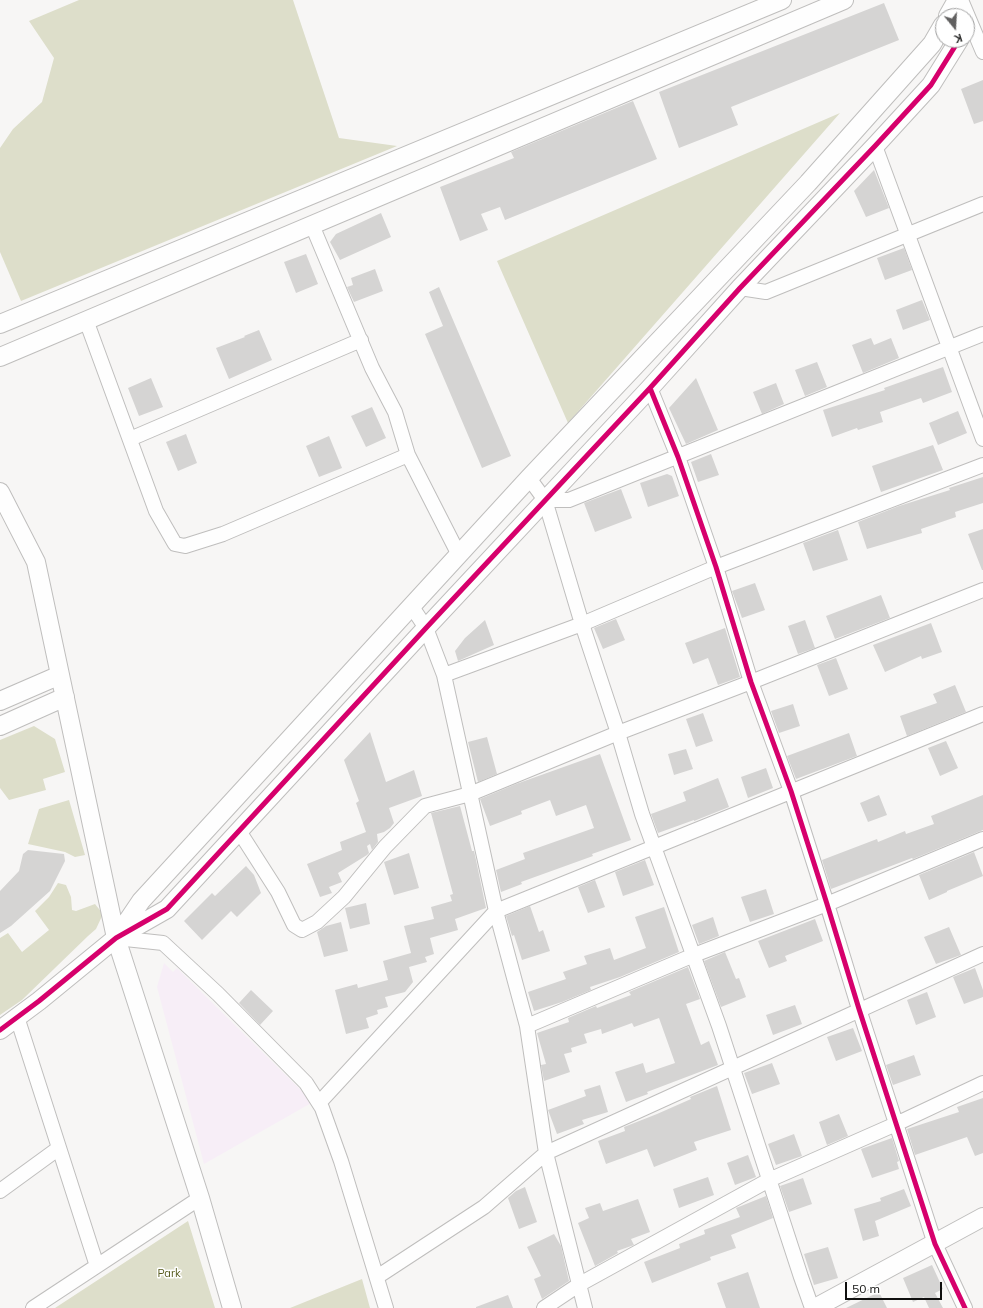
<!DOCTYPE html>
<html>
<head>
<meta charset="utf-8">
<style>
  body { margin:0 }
  #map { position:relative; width:983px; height:1308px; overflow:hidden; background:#f7f6f5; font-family:Mulish,sans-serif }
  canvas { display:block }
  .north { position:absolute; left:935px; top:8px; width:40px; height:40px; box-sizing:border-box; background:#fff; border:1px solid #9f9f9f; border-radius:50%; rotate:162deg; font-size:11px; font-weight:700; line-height:16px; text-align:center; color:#10100f }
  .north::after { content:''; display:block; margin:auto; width:14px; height:18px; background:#616060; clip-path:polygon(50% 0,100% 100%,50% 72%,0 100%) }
  .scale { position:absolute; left:845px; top:1282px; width:97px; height:18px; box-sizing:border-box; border:2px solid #10100f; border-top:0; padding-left:5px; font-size:12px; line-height:14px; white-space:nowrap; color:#10100f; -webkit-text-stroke:3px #fff; paint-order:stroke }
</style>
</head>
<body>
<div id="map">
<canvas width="983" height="1308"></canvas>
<div class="north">K</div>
<div class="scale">50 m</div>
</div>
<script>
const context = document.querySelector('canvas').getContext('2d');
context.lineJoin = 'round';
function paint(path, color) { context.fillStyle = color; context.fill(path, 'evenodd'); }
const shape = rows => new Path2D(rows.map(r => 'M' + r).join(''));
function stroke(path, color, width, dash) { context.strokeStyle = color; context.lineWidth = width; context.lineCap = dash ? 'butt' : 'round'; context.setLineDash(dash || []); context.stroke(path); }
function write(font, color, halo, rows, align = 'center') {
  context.font = font + ' Mulish,sans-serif'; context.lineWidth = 3; context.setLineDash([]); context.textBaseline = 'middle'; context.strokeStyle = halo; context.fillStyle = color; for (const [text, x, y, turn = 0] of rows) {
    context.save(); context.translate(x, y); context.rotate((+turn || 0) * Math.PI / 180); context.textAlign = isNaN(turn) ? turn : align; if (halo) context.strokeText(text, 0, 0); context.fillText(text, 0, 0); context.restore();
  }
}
paint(shape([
  [164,963,173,972,177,968,313,1102,204,1164,157,987]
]), '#f7eef7');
paint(shape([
  [79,0,293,0,339,138,397,146,21,301,0,252,0,148,13,129,42,102,54,58,29,21],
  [840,113,568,423,497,261],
  [34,726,55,739,65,772,43,779,46,790,9,800,0,788,0,740],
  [69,800,85,855,75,857,65,852,28,844,39,809],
  [58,883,66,885,71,897,72,910,76,911,95,904,103,914,96,929,88,936,22,1000,0,1015,0,938,8,933,22,952,49,930,35,911,49,897],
  [188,1221,215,1308,55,1308],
  [362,1279,370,1308,290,1308]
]), '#dddeca');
paint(shape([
  [884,3,899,40,731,107,738,125,679,148,659,92],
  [983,80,983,121,974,124,961,89],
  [633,101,657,159,505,220,500,207,481,214,488,230,460,241,440,187,514,158,511,152],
  [874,170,889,208,866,217,854,191],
  [381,213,391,237,340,260,330,242,336,234],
  [904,248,912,270,885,280,877,258],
  [306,254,318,284,296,293,284,262],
  [375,269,383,291,354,302,347,287,353,285,351,278],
  [439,287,511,456,482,468,425,334,443,326,429,292],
  [922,300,930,320,903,330,896,310],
  [259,330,272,360,229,379,216,348,245,337,244,336],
  [871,338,874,345,891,338,899,358,863,373,852,345],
  [817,362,827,387,805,396,795,370],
  [943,367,952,392,923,403,921,398,880,412,883,422,858,430,857,428,832,437,823,410,885,390,884,388],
  [151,378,163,407,139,416,128,388],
  [696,378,718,430,686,444,669,408],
  [776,383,784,404,762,414,753,392],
  [372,407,386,438,366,447,351,416],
  [958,411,967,433,938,445,929,423],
  [186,434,197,463,178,471,166,442],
  [329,436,342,468,319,477,306,446],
  [933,445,943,470,881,492,872,466],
  [711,454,719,475,698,482,691,462],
  [667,474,672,476,679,496,648,507,640,483],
  [983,477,983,503,955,512,956,517,921,529,922,533,867,549,858,522,899,506,950,490,949,488],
  [621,489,632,518,595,532,584,503],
  [983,529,983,570,982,570,968,534],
  [838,530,848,560,813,571,803,543],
  [755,583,765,610,742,618,732,591],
  [881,595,890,618,835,639,826,616],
  [616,619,625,640,603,649,594,628],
  [485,620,494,645,458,661,455,651,465,638],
  [805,620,815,648,798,654,788,626],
  [931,623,942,652,922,659,921,656,885,672,873,645],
  [725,628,740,677,718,685,708,658,693,664,685,643],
  [836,658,848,689,829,696,817,665],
  [955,685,966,712,907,736,900,716,937,703,933,694],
  [793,704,800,726,779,733,771,711],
  [703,713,713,741,696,747,686,719],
  [370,732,386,782,414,770,422,796,389,808,394,823,390,828,384,832,377,834,378,842,372,850,370,844,367,846,369,853,367,855,338,873,342,882,329,887,332,893,320,897,307,864,342,850,340,842,366,832,356,803,359,801,344,760],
  [849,733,857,756,796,779,787,756],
  [487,737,497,774,478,782,468,742],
  [946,741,958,768,940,776,928,748],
  [686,749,693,769,674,775,668,754],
  [600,754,631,840,592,854,593,856,521,882,522,884,501,892,496,870,525,859,523,853,594,828,586,805,556,816,550,800,521,811,522,814,490,826,480,799,516,784],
  [766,768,773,788,748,798,741,777],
  [718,778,729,807,694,821,694,820,658,833,651,814,686,801,683,792],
  [879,795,887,815,868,822,860,803],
  [983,795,983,830,913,859,912,858,831,889,822,860,877,839,878,842,905,831,906,834,934,824,931,816],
  [460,806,472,851,474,851,476,860,486,908,455,919,458,930,430,938,434,954,425,957,427,962,409,967,413,982,405,992,385,997,388,1007,377,1010,378,1014,366,1018,369,1028,346,1034,335,990,357,984,358,988,388,980,383,961,411,953,404,926,434,919,431,907,452,901,450,895,453,894,431,813],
  [28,850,64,854,65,861,50,891,11,926,0,933,0,891,19,871,23,854],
  [974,852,983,876,947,891,947,892,929,900,919,875],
  [409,853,419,888,394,895,384,862],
  [645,860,654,885,623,896,615,872],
  [246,866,254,875,261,893,237,917,231,911,202,940,184,921,212,893,215,896],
  [595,880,605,907,588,913,578,887],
  [766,889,774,914,750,922,741,897],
  [366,903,370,924,350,929,345,908],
  [530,906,539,932,543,930,550,951,522,960,514,935,512,936,506,916],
  [664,907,679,952,620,977,590,987,591,990,562,1002,534,1011,528,992,566,979,563,972,587,964,584,956,610,948,614,960,646,948,635,917],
  [713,917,719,936,699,944,692,925],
  [815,919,823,941,785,956,787,961,769,968,758,941],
  [341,922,348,951,324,957,317,932,326,926],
  [949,927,961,955,936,964,924,937],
  [725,952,736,979,739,978,746,997,721,1007,704,961],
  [688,967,700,999,686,1004,701,1045,709,1041,718,1065,647,1092,648,1094,626,1102,615,1072,643,1063,646,1073,675,1063,659,1018,634,1027,632,1023,602,1034,601,1029,584,1034,587,1043,571,1048,572,1052,564,1054,570,1072,544,1081,541,1065,546,1064,537,1033,569,1022,568,1018,596,1006,597,1008,631,995,629,992],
  [975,968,983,990,983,997,964,1004,953,977],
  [251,990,273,1011,260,1025,239,1003],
  [927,992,936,1017,916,1025,907,1000],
  [795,1005,802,1024,773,1035,766,1015],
  [853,1028,862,1051,836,1061,827,1037],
  [914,1055,921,1075,893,1085,886,1065],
  [772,1063,780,1084,752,1094,744,1073],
  [600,1085,608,1112,582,1120,584,1124,557,1134,548,1110,586,1096,584,1090],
  [717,1086,731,1130,694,1142,697,1150,654,1167,647,1149,606,1164,598,1141,625,1131,624,1127,657,1114,691,1099,690,1097],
  [983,1098,983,1153,975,1156,967,1137,915,1155,907,1129,959,1112,957,1107],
  [839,1114,848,1136,827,1145,819,1122],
  [794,1134,802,1156,776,1165,768,1144],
  [892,1138,899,1161,897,1162,899,1169,872,1178,861,1149],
  [748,1155,756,1177,735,1185,727,1163],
  [708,1177,714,1195,679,1208,673,1189],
  [803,1178,812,1204,789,1212,780,1186],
  [525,1187,537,1222,519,1229,508,1198,516,1191],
  [904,1189,911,1206,875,1221,879,1236,863,1241,854,1209,881,1201,880,1198],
  [766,1196,773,1218,731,1235,736,1248,710,1257,711,1260,652,1283,644,1262,680,1248,679,1244,705,1234,704,1230,740,1217,736,1208],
  [638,1199,650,1232,631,1239,634,1245,617,1251,618,1253,595,1266,578,1223,589,1218,585,1208,600,1203,603,1211],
  [554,1234,561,1246,569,1281,542,1299,534,1279,541,1276,527,1247],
  [828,1247,838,1278,814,1285,804,1254],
  [932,1265,943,1289,935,1293,943,1308,929,1308,924,1297,913,1302,903,1278],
  [748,1272,760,1308,726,1308,717,1283],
  [879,1292,887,1308,846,1308],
  [508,1295,513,1308,476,1308,476,1307]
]), '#d5d4d3');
const minor = shape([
  [961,0,983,52],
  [875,146,983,439],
  [312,225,372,368,395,412,408,455,459,555],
  [740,288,766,292,983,204],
  [86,320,156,511,175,544,185,546,223,534,408,455],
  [650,388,678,457,716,567,751,682,791,791,827,904,859,1009,935,1244,965,1308],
  [130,439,361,340],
  [529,478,545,500,569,500,983,334],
  [545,500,582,624,618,733,642,814,719,1026,801,1277,812,1308],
  [412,607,426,628,444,675,496,911,527,1026,546,1153,585,1308],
  [444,675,582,624,716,567,983,465],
  [239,831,278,892,294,925,302,930,317,922,344,897,385,847,425,806,470,794,618,733,751,682,983,590],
  [116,938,163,943,218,994,306,1083,322,1108,341,1161,386,1308],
  [17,1017,97,1266],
  [527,1026,694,955,827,904,983,839],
  [319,1103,496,911,983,714],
  [0,1191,59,1148],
  [377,1277,484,1207,546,1153,983,954],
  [33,1308,200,1198],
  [544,1308,580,1284,769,1180,896,1124,983,1083]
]);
const tertiary = shape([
  [948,16,957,0],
  [0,324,782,0],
  [0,357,844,0],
  [0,492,36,562,116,938,200,1198,232,1308],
  [0,701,60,675],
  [0,726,65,697],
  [118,935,141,901,529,478,808,183,932,44,943,25],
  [0,1030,39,1001,116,938,167,909,426,628,650,388,740,288,875,146,931,85,959,40],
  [815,1308,983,1217]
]);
stroke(minor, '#bfbebd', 16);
stroke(tertiary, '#bfbebd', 20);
stroke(minor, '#fefefe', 14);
stroke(tertiary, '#fefefe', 18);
stroke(shape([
  [650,388,678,457,716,567,751,682,791,791,827,904,859,1009,935,1244,965,1308],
  [0,1030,39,1001,116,938,167,909,426,628,650,388,740,288,875,146,931,85,959,40]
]), '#d6006c', 5);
write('11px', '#565a1d', '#fff', [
  ["Park",169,1274]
]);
</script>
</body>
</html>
